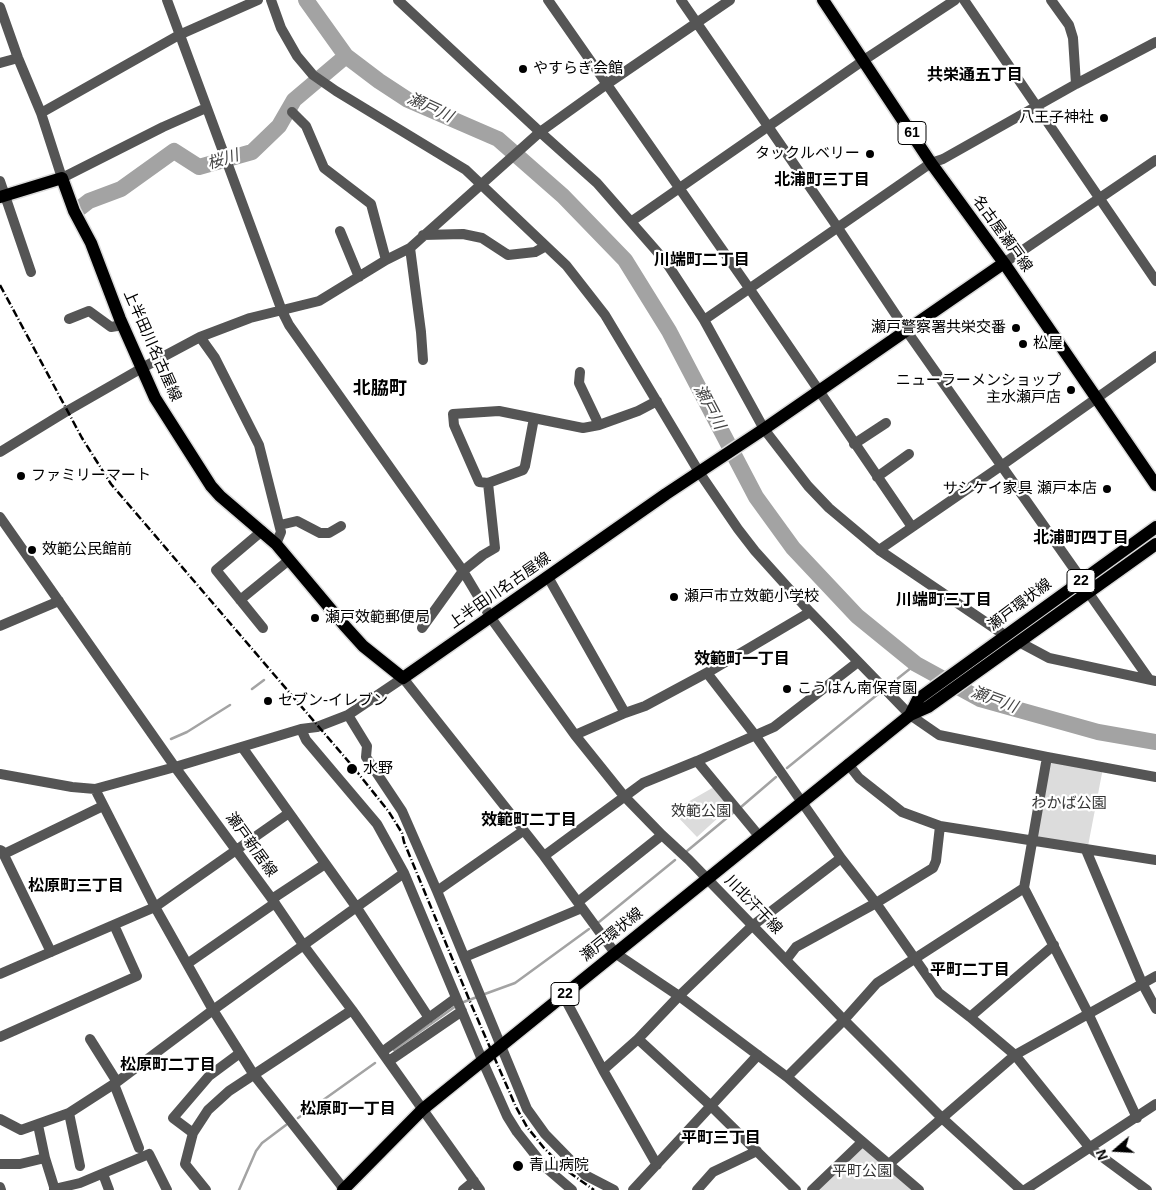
<!DOCTYPE html>
<html>
<head>
<meta charset="utf-8">
<style>
  body { margin:0 }
  #map { position:relative; width:1156px; height:1190px; overflow:hidden; background:#fff; font-family:Helvetica,sans-serif }
  canvas { display:block }
  .north { position:absolute; left:1091px; top:1125px; width:50px; height:50px; -webkit-text-stroke:4px #fff; paint-order:stroke; rotate:251deg; font-size:14px; font-weight:700; line-height:20px; text-align:center; color:#000 }
  .north::after { content:''; display:block; margin:auto; width:18px; height:22px; background:#000; clip-path:polygon(50% 0,100% 100%,50% 72%,0 100%) }
</style>
</head>
<body>
<div id="map">
<canvas width="1156" height="1190"></canvas>
<div class="north">N</div>
</div>
<script>
const context = document.querySelector('canvas').getContext('2d');
context.lineJoin = 'round';
function paint(path, color) { context.fillStyle = color; context.fill(path, 'evenodd'); }
const shape = rows => new Path2D(rows.map(r => 'M' + r).join(''));
function stroke(path, color, width, dash) { context.strokeStyle = color; context.lineWidth = width; context.lineCap = dash ? 'butt' : 'round'; context.setLineDash(dash || []); context.stroke(path); }
function write(font, color, halo, rows, align = 'center') {
  context.font = font + ' Helvetica,"Noto Sans JP",sans-serif'; context.lineWidth = 4.5; context.setLineDash([]); context.textBaseline = 'middle'; context.strokeStyle = halo; context.fillStyle = color; for (const [text, x, y, turn = 0] of rows) {
    context.save(); context.translate(x, y); context.rotate((+turn || 0) * Math.PI / 180); context.textAlign = isNaN(turn) ? turn : align; if (halo) context.strokeText(text, 0, 0); context.fillText(text, 0, 0); context.restore();
  }
}
paint(shape([
  [1049,760,1103,768,1088,846,1036,837],
  [714,787,731,806,697,837,672,811],
  [862,1146,913,1190,819,1190]
]), '#dcdcdc');
stroke(shape([
  [887,687,916,664],
  [252,689,264,680],
  [171,739,187,732,230,705],
  [787,768,883,690],
  [741,807,776,777],
  [687,851,734,812],
  [599,922,675,860],
  [482,995,515,983,589,929],
  [461,1003,477,997],
  [394,1050,456,1006],
  [298,1118,375,1063],
  [239,1190,256,1151,262,1143,286,1125]
]), '#a3a3a3', 2.5);
stroke(shape([
  [306,0,346,56,379,81,408,100,498,139,563,196,625,260,669,331,756,497,793,548,857,616,916,664,980,699,1098,732,1156,742],
  [80,208,89,201,121,189,174,151,199,167,252,152,279,126,294,100,346,56]
]), '#a3a3a3', 16);
const major = shape([
  [823,0,931,163,1004,263,1156,485],
  [0,197,62,178,74,211,91,243,120,319,155,398,211,486,220,496,276,544,344,625,363,646,403,678,666,494,764,429,1004,263],
  [910,715,918,699,1156,527],
  [343,1190,423,1109,910,715,928,707,1156,544]
]);
stroke(major, '#dbdbdb', 15);
stroke(shape([
  [167,0,282,311,289,325,463,571,491,618,575,735,624,796,662,835,689,860,844,1020,942,1118,1021,1190],
  [271,0,281,28,297,56,313,75,336,91,466,170,566,265,605,315,699,472,738,529,755,551,810,612,910,715,939,735,1047,757,1156,777],
  [398,0,540,132,597,183,653,247,666,262,704,320,764,429,808,486,829,508,879,550,1006,636],
  [548,0,749,288,912,527],
  [681,0,838,228,906,330,1082,580,1088,592,1149,679],
  [964,0,1156,281],
  [1051,0,1069,25,1073,38,1076,84],
  [0,7,18,58,41,113,62,178,163,127,206,108],
  [0,63,18,58],
  [292,112,306,126,324,168,371,204,386,260],
  [41,113,179,35,258,0],
  [0,181,31,272],
  [632,221,864,60,955,0],
  [340,231,359,277],
  [423,235,463,234,482,238,508,255,535,252,546,246],
  [410,248,421,332,423,360],
  [1004,263,1156,160],
  [69,319,89,311,111,327,123,325],
  [704,320,931,163,943,159,1076,84,1156,42],
  [200,337,215,358,259,445,281,532,276,544],
  [580,372,579,383,599,425],
  [854,444,886,423],
  [0,452,67,411,142,368,200,337,250,318,319,301,386,260,410,248,540,132,607,84,730,0],
  [877,477,909,454],
  [488,483,479,482,454,425,453,414,499,411,583,428,599,425,638,411,657,401],
  [0,517,175,767,272,899,304,946,352,1010,480,1190],
  [280,525,297,521,320,533,329,533,341,526],
  [262,531,216,570,263,628],
  [879,550,1001,466,1156,356],
  [548,577,625,713],
  [240,600,289,560],
  [0,626,59,601],
  [422,628,463,571,483,555,495,548,488,483,523,470,525,466,534,418],
  [1019,642,1049,658,1156,681],
  [707,673,755,735,841,858,876,903,939,993,970,1017,1015,1055,1090,1148,1147,1190],
  [348,715,367,746,366,757,402,811,437,891,527,1109,545,1134,585,1175,614,1190],
  [301,729,306,740,377,824,404,873,483,1062,507,1116,517,1132,544,1166,572,1190],
  [575,735,625,713,645,706,712,670,810,612],
  [242,747,357,908,429,1018],
  [1047,757,1024,888,1088,1013,1137,1118],
  [697,761,759,836],
  [848,764,859,778,902,812,940,826,1156,860],
  [0,774,72,787,95,789,175,767,301,729,317,727,348,715,403,678,544,856,615,953,679,996,787,1077,919,1190],
  [95,789,155,907,213,1010,254,1075,344,1189],
  [0,850,2,851,51,952],
  [1086,850,1142,983,1156,1009],
  [4,854,103,806],
  [544,856,643,783,697,761,774,727,858,662],
  [437,891,523,831],
  [272,899,325,864],
  [578,902,662,835],
  [465,957,582,908],
  [786,960,796,947,876,903,933,868,936,861,940,826],
  [187,964,275,903],
  [0,974,155,907,289,813],
  [563,995,603,1070,657,1165],
  [970,1017,1054,945],
  [0,1037,137,976,114,925],
  [90,1039,117,1082],
  [638,1039,711,1106,796,1190],
  [382,1052,456,998],
  [389,1061,462,1011],
  [603,1070,638,1039,679,996,752,926,841,858],
  [787,1077,844,1020,877,983,1024,888],
  [114,1084,139,1148],
  [69,1113,80,1166],
  [0,1119,21,1130,69,1113,117,1082,213,1010,404,873],
  [38,1125,45,1158,55,1190],
  [193,1133,173,1118,209,1076,240,1053],
  [0,1164,20,1164,45,1158],
  [889,1164,1015,1055,1156,976],
  [103,1174,109,1190],
  [0,1187,1,1190],
  [54,1189,80,1183,149,1154,167,1190],
  [206,1190,185,1164,193,1133,208,1110,229,1091,352,1010],
  [463,1190,474,1181],
  [633,1190,758,1055],
  [697,1190,713,1172,757,1151],
  [812,1190,862,1142],
  [1025,1190,1156,1104]
]), '#555', 10);
stroke(major, '#000', 12);
stroke(shape([
  [0,285,82,438,111,484,354,768,389,812,402,833,404,842,471,1004,516,1107,527,1127,544,1148,566,1170,594,1190]
]), '#000', 2.5, [8, 2.5, 1, 2.5]);
for (const [x, y, r, color] of [
  [523,69,5,"#000"],
  [1104,118,5,"#000"],
  [870,154,5,"#000"],
  [1016,328,5,"#000"],
  [1023,344,5,"#000"],
  [1071,390,5,"#000"],
  [21,476,5,"#000"],
  [1107,489,5,"#000"],
  [32,550,5,"#000"],
  [674,597,5,"#000"],
  [315,618,5,"#000"],
  [787,689,5,"#000"],
  [268,701,5,"#000"],
  [352,769,6,"#000"],
  [518,1166,6,"#000"]
]) { const dot = new Path2D(); dot.arc(x, y, r, 0, 2 * Math.PI); context.fillStyle = color; context.fill(dot); stroke(dot, '#fff', 2); }
for (const [x, y, w] of [
  [912,133,28],
  [1081,581,28],
  [565,994,28]
]) { const box = new Path2D(); box.roundRect(x - w / 2, y - 11.5, w, 23, 4); context.fillStyle = '#fff'; context.fill(box); stroke(box, '#000', 1); }
write('bold 14px', '#000', null, [
  ["61",912,133],
  ["22",1081,581],
  ["22",565,994]
]);
write('15px', '#000', '#fff', [
  ["やすらぎ会館",533,69],
  ["八王子神社",1094,118,"right"],
  ["タックルベリー",860,154,"right"],
  ["瀬戸警察署共栄交番",1006,328,"right"],
  ["松屋",1033,344],
  ["ニューラーメンショップ",1061,381,"right"],
  ["主水瀬戸店",1061,398,"right"],
  ["ファミリーマート",31,476],
  ["サシケイ家具 瀬戸本店",1097,489,"right"],
  ["效範公民館前",42,550],
  ["瀬戸市立效範小学校",684,597],
  ["瀬戸效範郵便局",325,618],
  ["こうはん南保育園",797,689],
  ["セブン-イレブン",278,701],
  ["水野",363,769],
  ["青山病院",529,1166]
], 'left');
write('15px', '#000', '#fff', [
  ["名古屋瀬戸線",1002,234,54],
  ["上半田川名古屋線",152,346,66],
  ["上半田川名古屋線",500,591,-35],
  ["瀬戸環状線",1020,605,-37],
  ["瀬戸新居線",251,845,54],
  ["川北汗干線",753,905,46],
  ["瀬戸環状線",612,935,-39]
]);
write('15px', '#333', '#fff', [
  ["わかば公園",1069,804],
  ["效範公園",701,812],
  ["平町公園",862,1172]
]);
write('bold 16px', '#000', '#fff', [
  ["共栄通五丁目",975,76],
  ["北浦町三丁目",822,181],
  ["川端町二丁目",702,261],
  ["北浦町四丁目",1081,539],
  ["川端町三丁目",944,601],
  ["效範町一丁目",742,660],
  ["效範町二丁目",529,821],
  ["松原町三丁目",76,887],
  ["平町二丁目",970,971],
  ["松原町二丁目",168,1066],
  ["松原町一丁目",348,1110],
  ["平町三丁目",721,1139]
]);
write('italic 16px', '#444', '#fff', [
  ["瀬戸川",430,108,25],
  ["桜川",223,160,-17],
  ["瀬戸川",709,407,62],
  ["瀬戸川",994,700,20]
]);
write('bold 18px', '#000', '#fff', [
  ["北脇町",380,389]
]);
</script>
</body>
</html>
